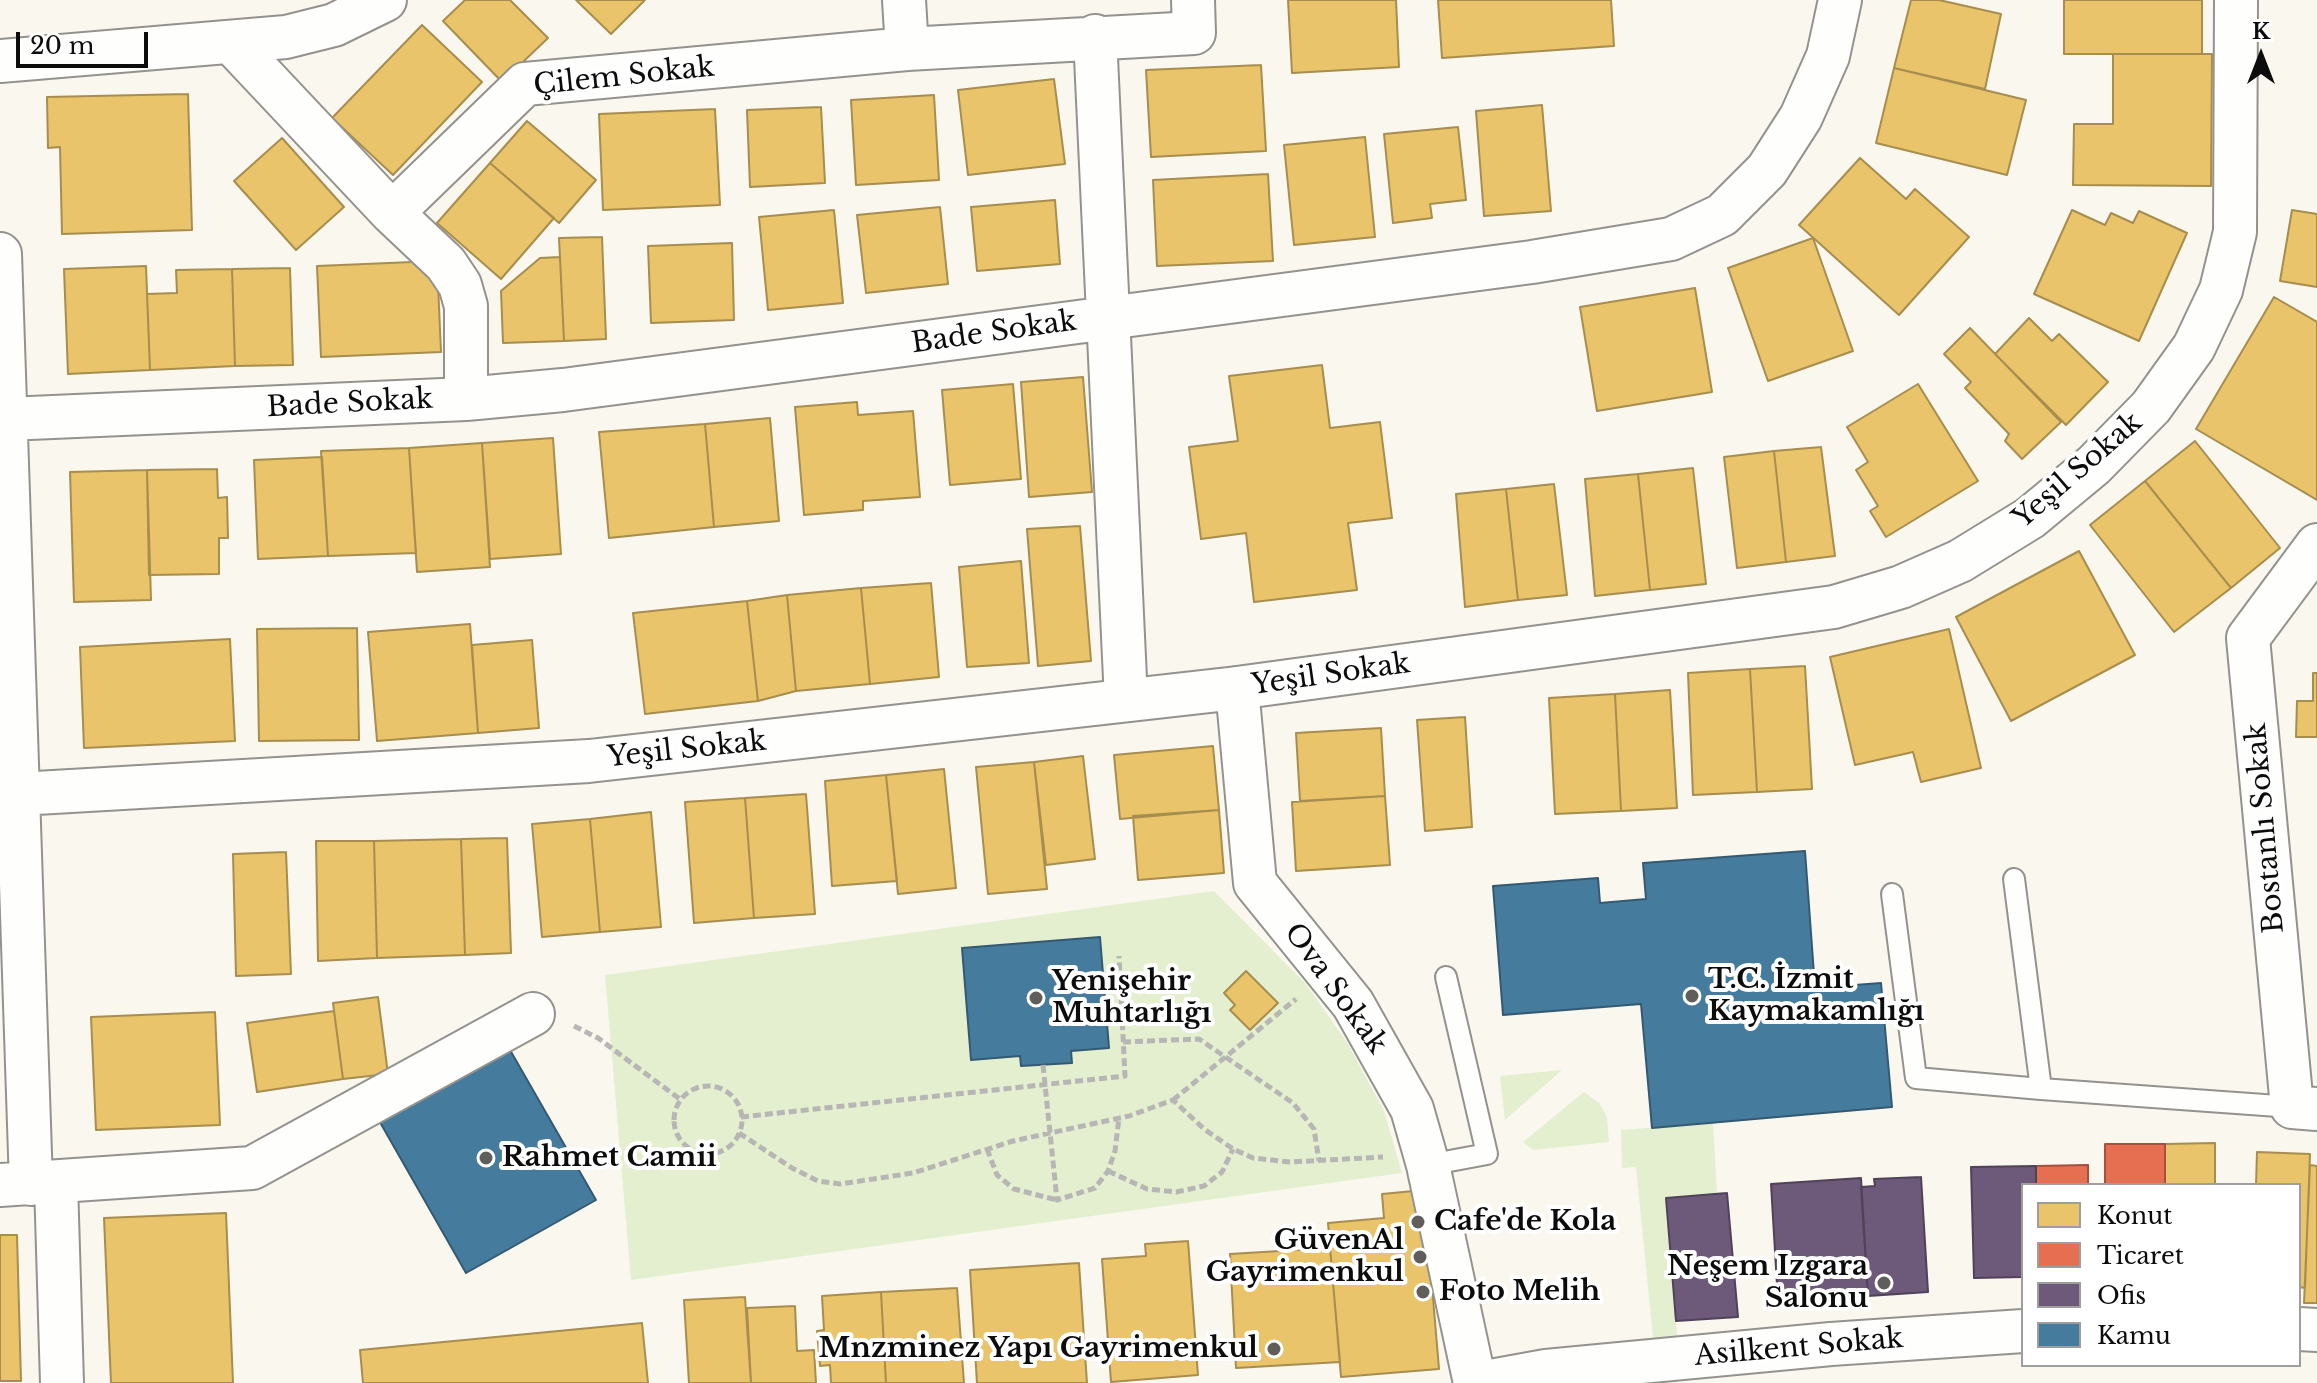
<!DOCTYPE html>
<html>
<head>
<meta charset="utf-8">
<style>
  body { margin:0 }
  #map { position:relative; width:2317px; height:1383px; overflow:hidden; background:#faf7ef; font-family:"Libre Baskerville",serif }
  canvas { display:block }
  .legend { position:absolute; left:2021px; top:1183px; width:280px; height:184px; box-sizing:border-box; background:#fff; border:2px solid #9e9e9e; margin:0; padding:10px 14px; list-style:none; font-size:24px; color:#0c0c0c }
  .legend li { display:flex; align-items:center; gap:16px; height:40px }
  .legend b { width:40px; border:2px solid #9e9e9e }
  .north { position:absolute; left:2221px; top:16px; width:80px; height:80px; -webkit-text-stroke:6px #fff; paint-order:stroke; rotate:0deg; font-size:22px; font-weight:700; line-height:32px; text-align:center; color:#0c0c0c }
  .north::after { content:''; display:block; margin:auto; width:28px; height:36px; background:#0c0c0c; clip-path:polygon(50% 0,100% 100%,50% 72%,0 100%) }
  .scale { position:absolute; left:16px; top:32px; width:132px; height:36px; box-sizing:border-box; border:4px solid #0c0c0c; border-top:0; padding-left:10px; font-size:24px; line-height:28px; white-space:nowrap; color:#0c0c0c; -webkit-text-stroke:6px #fff; paint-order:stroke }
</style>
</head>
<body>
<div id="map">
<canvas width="2317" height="1383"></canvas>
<ul class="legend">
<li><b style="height:22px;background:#e9c46a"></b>Konut</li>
<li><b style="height:22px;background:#e76f51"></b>Ticaret</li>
<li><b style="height:22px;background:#6d597a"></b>Ofis</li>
<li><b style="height:22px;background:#457b9d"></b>Kamu</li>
</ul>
<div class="north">K</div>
<div class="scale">20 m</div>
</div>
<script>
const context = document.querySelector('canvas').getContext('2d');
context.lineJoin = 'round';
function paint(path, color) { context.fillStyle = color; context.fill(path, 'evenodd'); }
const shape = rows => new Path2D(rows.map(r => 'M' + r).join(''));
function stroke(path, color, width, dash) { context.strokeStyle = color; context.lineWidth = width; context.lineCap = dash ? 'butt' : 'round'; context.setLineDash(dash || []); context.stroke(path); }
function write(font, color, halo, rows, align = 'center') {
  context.font = font + ' "Libre Baskerville",serif'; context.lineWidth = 8; context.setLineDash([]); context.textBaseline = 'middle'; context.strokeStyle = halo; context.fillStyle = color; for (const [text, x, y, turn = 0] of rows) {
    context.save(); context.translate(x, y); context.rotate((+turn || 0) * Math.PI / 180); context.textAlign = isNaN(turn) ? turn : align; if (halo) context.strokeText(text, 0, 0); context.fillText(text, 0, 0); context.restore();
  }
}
paint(shape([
  [1214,891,1306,984,1348,1044,1384,1111,1402,1173,631,1280,605,975],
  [1562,1070,1505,1120,1500,1076],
  [1584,1092,1599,1103,1607,1117,1609,1142,1533,1150,1523,1142],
  [1713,1123,1717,1194,1666,1199,1678,1346,1654,1348,1636,1167,1622,1168,1621,1130]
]), '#e4efcf');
const homes = shape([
  [465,0,510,0,548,38,502,82,443,21,465,0],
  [576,0,645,0,611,34,576,0],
  [1288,0,1396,0,1399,67,1292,73,1288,0],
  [1438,0,1611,0,1614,46,1442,58,1438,0],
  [1911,0,1939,0,2001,14,1985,89,1894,68,1911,0],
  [2064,0,2202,0,2202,54,2064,54,2064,0],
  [422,25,482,82,393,175,332,118,422,25],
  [2113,54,2212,54,2211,186,2073,185,2074,124,2113,124,2113,54],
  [1261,65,1266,151,1151,157,1146,70,1261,65],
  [1894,68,2026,100,2007,175,1876,143,1894,68],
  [1054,79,1065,164,968,175,958,90,1054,79],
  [188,94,192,230,62,234,60,147,48,148,47,97,188,94],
  [934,95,939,180,856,185,851,100,934,95],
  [1542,105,1551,211,1484,216,1476,111,1542,105],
  [821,107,825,183,750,187,747,110,821,107],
  [715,109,720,205,603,210,599,114,715,109],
  [527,121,596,180,559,223,490,163,527,121],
  [1458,127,1466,200,1430,204,1432,218,1393,223,1384,134,1458,127],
  [1365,137,1375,237,1294,245,1284,145,1365,137],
  [282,138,344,207,296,250,234,181,282,138],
  [1860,158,1906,199,1915,189,1969,237,1899,315,1799,225,1860,158],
  [490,163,554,218,501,279,437,223,490,163],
  [1268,174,1273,261,1157,266,1153,180,1268,174],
  [1055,200,1060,264,977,271,971,207,1055,200],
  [940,207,948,284,866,293,857,215,940,207],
  [834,210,843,303,768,310,759,217,834,210],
  [2072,210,2105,225,2111,213,2133,223,2139,211,2187,233,2139,341,2034,294,2072,210],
  [2292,210,2317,214,2317,287,2280,281,2292,210],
  [602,237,606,339,564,341,559,238,602,237],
  [1813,238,1853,351,1768,381,1728,268,1813,238],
  [732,243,734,320,651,323,648,246,732,243],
  [560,257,564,341,503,343,501,291,540,258,560,257],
  [437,261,441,352,321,357,317,266,437,261],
  [146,266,150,370,68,374,64,269,146,266],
  [290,268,293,365,235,366,232,269,290,268],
  [232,269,235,366,150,370,147,294,177,293,176,270,232,269],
  [1695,288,1712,392,1597,411,1580,307,1695,288],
  [2274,297,2317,322,2317,500,2196,429,2274,297],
  [2029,318,2052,341,2059,334,2108,382,2066,425,1995,354,2029,318],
  [1970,328,2061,422,2022,459,2005,441,2009,434,1965,388,1971,382,1944,354,1970,328],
  [1322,365,1330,428,1380,422,1392,518,1348,523,1357,590,1254,602,1246,533,1201,539,1189,447,1238,441,1229,376,1322,365],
  [1083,377,1092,492,1029,497,1021,382,1083,377],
  [1013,384,1021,479,950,485,942,390,1013,384],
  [1918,384,1978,481,1886,537,1870,511,1878,506,1856,470,1868,462,1847,427,1918,384],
  [857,402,858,415,913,411,920,497,863,501,863,510,804,515,795,407,857,402],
  [770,418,779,521,714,527,705,424,770,418],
  [705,424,714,527,609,538,599,432,705,424],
  [553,438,561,554,490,559,482,443,553,438],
  [2195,441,2280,548,2231,588,2145,481,2195,441],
  [482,443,490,567,417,572,409,448,482,443],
  [1821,447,1835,556,1786,562,1774,451,1821,447],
  [409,448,416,553,328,556,321,451,409,448],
  [1774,451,1786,562,1737,568,1724,457,1774,451],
  [322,457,328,556,258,559,254,460,322,457],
  [1693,468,1706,584,1650,590,1638,474,1693,468],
  [217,469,218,498,227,497,228,538,219,538,219,574,149,575,147,470,217,469],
  [147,470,151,600,74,602,70,472,147,470],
  [1638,474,1650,590,1595,596,1585,479,1638,474],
  [2145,481,2231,588,2174,632,2090,525,2145,481],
  [1554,484,1567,595,1518,600,1506,489,1554,484],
  [1506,489,1518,600,1465,607,1456,494,1506,489],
  [1080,526,1091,661,1038,666,1027,529,1080,526],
  [2079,551,2135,655,2011,721,1956,617,2079,551],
  [1021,561,1029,663,967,667,959,567,1021,561],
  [931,583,939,677,870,684,861,588,931,583],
  [861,588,870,684,796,691,787,595,861,588],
  [787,595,796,691,758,701,747,601,787,595],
  [747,601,758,701,645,714,633,613,747,601],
  [470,624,478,733,377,741,368,632,470,624],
  [357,628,359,740,259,741,257,629,357,628],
  [1949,629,1981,768,1921,782,1913,752,1855,765,1830,657,1949,629],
  [230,639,235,741,84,748,80,647,230,639],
  [532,640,539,728,478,733,472,645,532,640],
  [1805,666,1812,789,1757,792,1750,669,1805,666],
  [1750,669,1757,792,1693,795,1688,673,1750,669],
  [2313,673,2317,673,2317,737,2296,737,2297,701,2313,701,2313,673],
  [1670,690,1677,808,1621,811,1615,694,1670,690],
  [1615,694,1621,811,1555,814,1549,698,1615,694],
  [1465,717,1472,827,1425,831,1417,720,1465,717],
  [1381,728,1385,796,1300,801,1296,733,1381,728],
  [1213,746,1219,810,1120,819,1114,755,1213,746],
  [1083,756,1095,859,1046,865,1034,762,1083,756],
  [1034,762,1047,889,988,894,976,767,1034,762],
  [944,769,956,888,898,894,886,775,944,769],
  [886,775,897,881,832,886,825,781,886,775],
  [806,794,815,914,754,918,745,798,806,794],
  [1385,796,1390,865,1296,871,1292,802,1385,796],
  [745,798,754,918,694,923,685,802,745,798],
  [1219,810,1224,873,1138,880,1133,816,1219,810],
  [651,812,661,927,600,932,590,819,651,812],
  [590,819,600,932,542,937,532,824,590,819],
  [507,838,511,953,465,955,461,839,507,838],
  [461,839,465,955,377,958,374,841,461,839],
  [316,841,374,841,377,958,318,961,316,841],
  [286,852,291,974,236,976,233,854,286,852],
  [1246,971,1278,1003,1250,1030,1230,1010,1235,1005,1224,993,1246,971],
  [378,997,388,1074,343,1079,333,1003,378,997],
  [334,1011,343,1079,257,1092,247,1023,334,1011],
  [215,1012,220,1125,96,1130,91,1017,215,1012],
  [2215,1143,2215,1185,2165,1185,2165,1144,2215,1143],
  [2257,1152,2310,1154,2305,1288,2299,1287,2299,1185,2256,1185,2257,1152],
  [2310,1165,2317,1166,2317,1303,2304,1303,2310,1165],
  [1424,1190,1439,1369,1341,1377,1328,1223,1384,1218,1382,1194,1424,1190],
  [226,1213,233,1383,111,1383,104,1218,226,1213],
  [0,1235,17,1235,21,1381,0,1381,0,1235],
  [1188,1241,1198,1375,1111,1382,1102,1259,1146,1256,1145,1244,1188,1241],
  [1330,1248,1340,1362,1236,1368,1230,1254,1330,1248],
  [1079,1263,1087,1383,977,1383,970,1270,1079,1263],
  [957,1288,964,1383,886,1383,881,1292,957,1288],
  [881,1292,886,1383,831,1383,830,1365,820,1366,817,1331,824,1330,822,1296,881,1292],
  [745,1297,751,1383,689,1383,684,1300,745,1297],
  [795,1306,797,1351,814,1350,816,1383,751,1383,747,1308,795,1306],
  [642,1323,648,1383,363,1383,360,1350,642,1323]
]);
paint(homes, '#e9c46a');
stroke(homes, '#a78d4e', 2);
const shops = shape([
  [2105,1144,2165,1144,2165,1185,2105,1185,2105,1144],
  [2088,1165,2088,1185,2036,1185,2036,1166,2088,1165]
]);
paint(shops, '#e76f51');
stroke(shops, '#a5513c', 2);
const offices = shape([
  [2036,1166,2036,1185,2023,1185,2023,1277,1974,1278,1971,1167,2036,1166],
  [1921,1177,1928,1292,1868,1296,1861,1187,1875,1186,1874,1179,1921,1177],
  [1861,1178,1868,1296,1778,1302,1771,1184,1861,1178],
  [1727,1193,1738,1317,1676,1321,1666,1198,1727,1193]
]);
paint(offices, '#6d597a');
stroke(offices, '#504259', 2);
const public = shape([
  [1805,851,1815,988,1881,983,1892,1107,1652,1128,1641,1004,1503,1015,1493,886,1598,878,1600,903,1646,899,1643,863,1805,851],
  [1100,937,1109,1048,1071,1051,1072,1063,1021,1066,1020,1056,971,1060,962,948,1100,937],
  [506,1043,596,1200,466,1273,377,1117,506,1043]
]);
paint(public, '#457b9d');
stroke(public, '#345a72', 2);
const service = shape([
  [2014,879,2041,1089,2292,1107],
  [1892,894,1916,1078,2041,1089],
  [1428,1165,1487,1154,1446,977]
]);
const minor = shape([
  [904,0,907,49],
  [1095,36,1126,700],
  [232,43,392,213,446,264,460,285,466,306,466,399],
  [0,61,286,37,334,25,385,0],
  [392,213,525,84,907,49,1194,33,1193,0],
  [0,254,31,1184],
  [7,419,466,399,563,390,1532,262,1671,239,1722,215,1767,170,1801,117,1828,56,1840,0],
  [2317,545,2248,638,2292,1107,2317,1109],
  [1237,688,1255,883,1353,1004,1412,1109,1428,1165,1475,1383],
  [19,794,589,761,1237,688,1834,607,1901,587,1960,561,2030,518,2094,465,2151,407,2194,347,2221,290,2235,232,2236,0],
  [56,1183,62,1383],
  [0,1185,252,1168,533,1014],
  [2299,1329,2317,1330],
  [1480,1383,1546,1371,1831,1344,2023,1331]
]);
stroke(service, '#93928e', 24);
stroke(minor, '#93928e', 46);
stroke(shape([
  [574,1026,598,1038,681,1100],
  [1123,1042,1199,1039,1293,1103,1314,1129,1319,1161],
  [1043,1065,1057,1200,1095,1188,1108,1171,1115,1151,1119,1118],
  '674 1120a34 34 0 1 1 68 0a34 34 0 1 1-68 0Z',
  [1173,1100,1296,999],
  [741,1117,1125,1076,1119,956],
  [739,1133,792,1168,818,1181,840,1184,913,1173,1013,1141,1129,1116,1173,1100,1204,1129,1233,1149,1253,1158,1290,1162,1383,1157],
  [987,1149,997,1175,1014,1189,1057,1200],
  [1108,1171,1147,1189,1176,1192,1204,1186,1222,1172,1233,1149]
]), '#b7b6b5', 5, [8, 4]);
stroke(service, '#fefefd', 20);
stroke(minor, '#fefefd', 42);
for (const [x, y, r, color] of [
  [1692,996,8,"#5f5e5b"],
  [1036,998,8,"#5f5e5b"],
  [486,1158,8,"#5f5e5b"],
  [1418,1222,8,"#5f5e5b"],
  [1420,1257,8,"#5f5e5b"],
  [1884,1283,8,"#5f5e5b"],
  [1423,1292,8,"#5f5e5b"],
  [1274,1349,8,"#5f5e5b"]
]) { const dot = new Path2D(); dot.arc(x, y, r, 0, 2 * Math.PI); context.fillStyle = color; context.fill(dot); stroke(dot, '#fff', 3); }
write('28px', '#0c0c0c', '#fff', [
  ["Çilem Sokak",624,77,-6],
  ["Bade Sokak",994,333,-8],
  ["Bade Sokak",350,404,-3],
  ["Yeşil Sokak",2078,471,-41],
  ["Yeşil Sokak",1331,675,-8],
  ["Yeşil Sokak",687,750,-6],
  ["Bostanlı Sokak",2266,828,-95],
  ["Ova Sokak",1335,989,54],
  ["Asilkent Sokak",1799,1348,-5]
]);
write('bold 28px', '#0c0c0c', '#fff', [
  ["T.C. İzmit",1708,980],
  ["Kaymakamlığı",1708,1012],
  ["Yenişehir",1052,982],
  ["Muhtarlığı",1052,1014],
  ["Rahmet Camii",502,1158],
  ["Cafe'de Kola",1434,1222],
  ["GüvenAl",1404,1241,"right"],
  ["Gayrimenkul",1404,1273,"right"],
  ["Neşem Izgara",1868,1267,"right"],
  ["Salonu",1868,1299,"right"],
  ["Foto Melih",1439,1292],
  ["Mnzminez Yapı Gayrimenkul",1258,1349,"right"]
], 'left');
</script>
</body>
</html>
